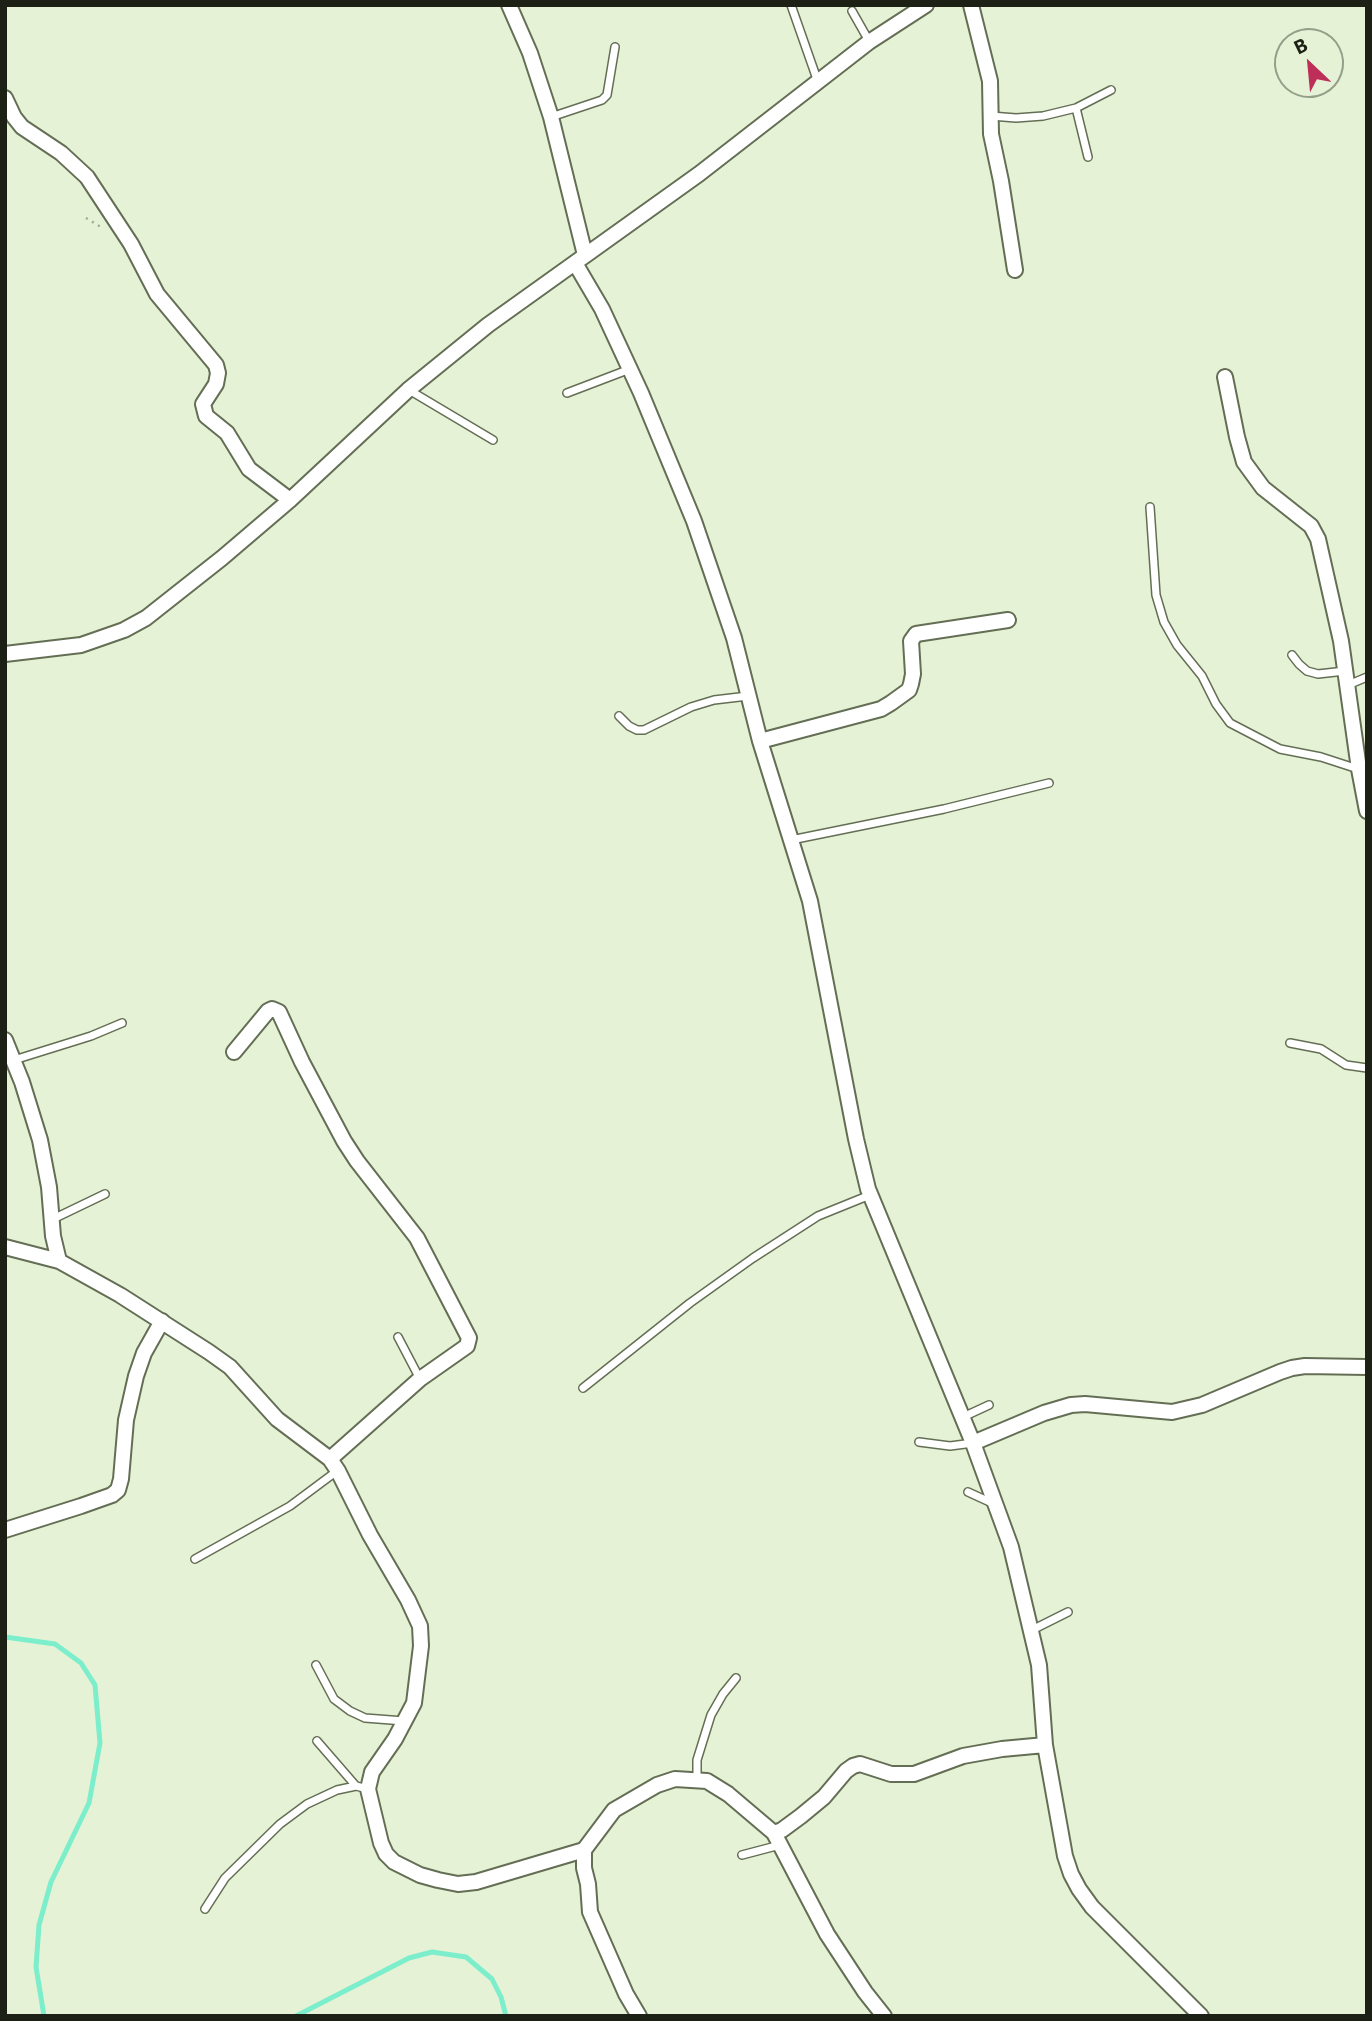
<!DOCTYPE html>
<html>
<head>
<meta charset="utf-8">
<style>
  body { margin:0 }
  #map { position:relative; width:1372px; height:2021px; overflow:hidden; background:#e6f2d5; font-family:"Noto Sans",sans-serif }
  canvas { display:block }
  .frame { position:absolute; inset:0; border:7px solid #1c2015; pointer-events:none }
  .north { position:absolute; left:1274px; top:28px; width:70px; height:70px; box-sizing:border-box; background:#e6f2d5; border:2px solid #959e88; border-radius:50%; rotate:334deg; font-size:19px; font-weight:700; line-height:28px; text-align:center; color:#1c2015 }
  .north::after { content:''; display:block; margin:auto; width:24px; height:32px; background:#bd2e58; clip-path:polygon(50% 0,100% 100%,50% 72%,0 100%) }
</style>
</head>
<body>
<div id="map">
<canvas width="1372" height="2021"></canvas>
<div class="frame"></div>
<div class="north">B</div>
</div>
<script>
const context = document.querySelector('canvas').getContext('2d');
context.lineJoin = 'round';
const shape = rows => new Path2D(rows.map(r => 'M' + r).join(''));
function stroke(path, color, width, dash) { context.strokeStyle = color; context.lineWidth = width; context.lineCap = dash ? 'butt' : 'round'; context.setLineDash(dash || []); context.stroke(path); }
stroke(shape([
  [5,1637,55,1644,81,1663,95,1685,100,1743,89,1803,51,1882,39,1925,36,1967,44,2016],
  [296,2016,409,1958,432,1952,466,1957,492,1979,501,1997,506,2016]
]), '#7deecc', 5);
const lane = shape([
  [791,5,818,82],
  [852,11,869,41],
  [1076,108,1088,157],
  [991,116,1016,118,1043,116,1076,108,1111,90],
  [551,117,602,100,607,95,615,47],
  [409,390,493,440],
  [567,393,630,369],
  [1150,507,1156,595,1164,622,1177,645,1202,676,1216,704,1230,723,1280,749,1321,757,1358,769],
  [1292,655,1299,664,1307,671,1318,674,1345,671],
  [1348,685,1367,677],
  [619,716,629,726,637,730,644,730,691,707,714,700,748,696],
  [791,840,944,809,1049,783],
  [1290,1043,1321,1049,1346,1065,1367,1068],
  [14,1060,91,1036,122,1023],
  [53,1219,105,1194],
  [398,1337,420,1379],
  [583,1388,690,1303,753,1258,818,1216,870,1195],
  [963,1417,989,1405],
  [919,1442,950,1446,973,1443],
  [968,1492,992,1503],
  [195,1559,290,1506,337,1471],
  [1032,1630,1068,1612],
  [316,1665,334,1699,350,1711,365,1718,404,1721],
  [317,1741,356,1786],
  [697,1779,697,1760,711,1715,723,1694,736,1678],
  [742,1855,780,1845],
  [205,1909,225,1878,280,1824,307,1804,337,1790,356,1786,368,1789]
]);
const street = shape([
  [509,5,530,53,551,117,585,255],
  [971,5,990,81,991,134,1001,181,1015,270],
  [5,98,14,117,22,127,61,153,87,177,131,244,157,294,216,365,218,373,216,384,203,404,206,416,227,433,249,469,290,500],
  [575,263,602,309,641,393,694,521,734,638,760,741,810,901,856,1139,868,1189,973,1443,1011,1547,1039,1665,1045,1745,1065,1856,1071,1874,1079,1889,1092,1907,1201,2016],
  [1225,377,1237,437,1244,462,1263,488,1311,526,1318,539,1341,641,1359,769,1367,811],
  [5,654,81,645,124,630,146,618,222,558,290,500,408,390,488,325,699,174,869,42,926,5],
  [760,741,881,709,891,703,909,690,911,684,913,674,911,641,916,634,1008,620],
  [5,1040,22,1082,40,1140,49,1187,53,1236,59,1261],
  [234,1052,268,1011,272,1009,279,1012,302,1062,344,1141,357,1161,417,1238,469,1338,467,1346,420,1379,330,1459],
  [5,1247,59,1261,120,1295,209,1352,230,1367,277,1419,330,1459,338,1471,370,1535,408,1600,420,1626,421,1646,414,1703,395,1739,372,1772,368,1789,381,1843,386,1854,394,1862,420,1875,438,1880,458,1884,476,1882,584,1850,614,1810,657,1785,675,1779,707,1781,728,1794,774,1833,827,1934,865,1992,884,2016],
  [973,1443,1044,1413,1071,1405,1085,1404,1172,1412,1202,1405,1280,1372,1292,1368,1305,1366,1367,1367],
  [5,1530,81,1506,112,1495,118,1490,121,1479,126,1420,136,1376,144,1353,162,1321],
  [774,1833,782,1830,801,1816,824,1797,846,1771,853,1766,860,1764,891,1774,914,1774,963,1756,1002,1749,1045,1745],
  [584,1850,584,1868,588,1884,590,1912,626,1994,639,2016]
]);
stroke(lane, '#646e55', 10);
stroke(street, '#646e55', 18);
stroke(shape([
  [86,218,101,227]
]), '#9ea791', 2.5, [2, 5]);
stroke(lane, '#fff', 7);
stroke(street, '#fff', 14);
</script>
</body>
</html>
